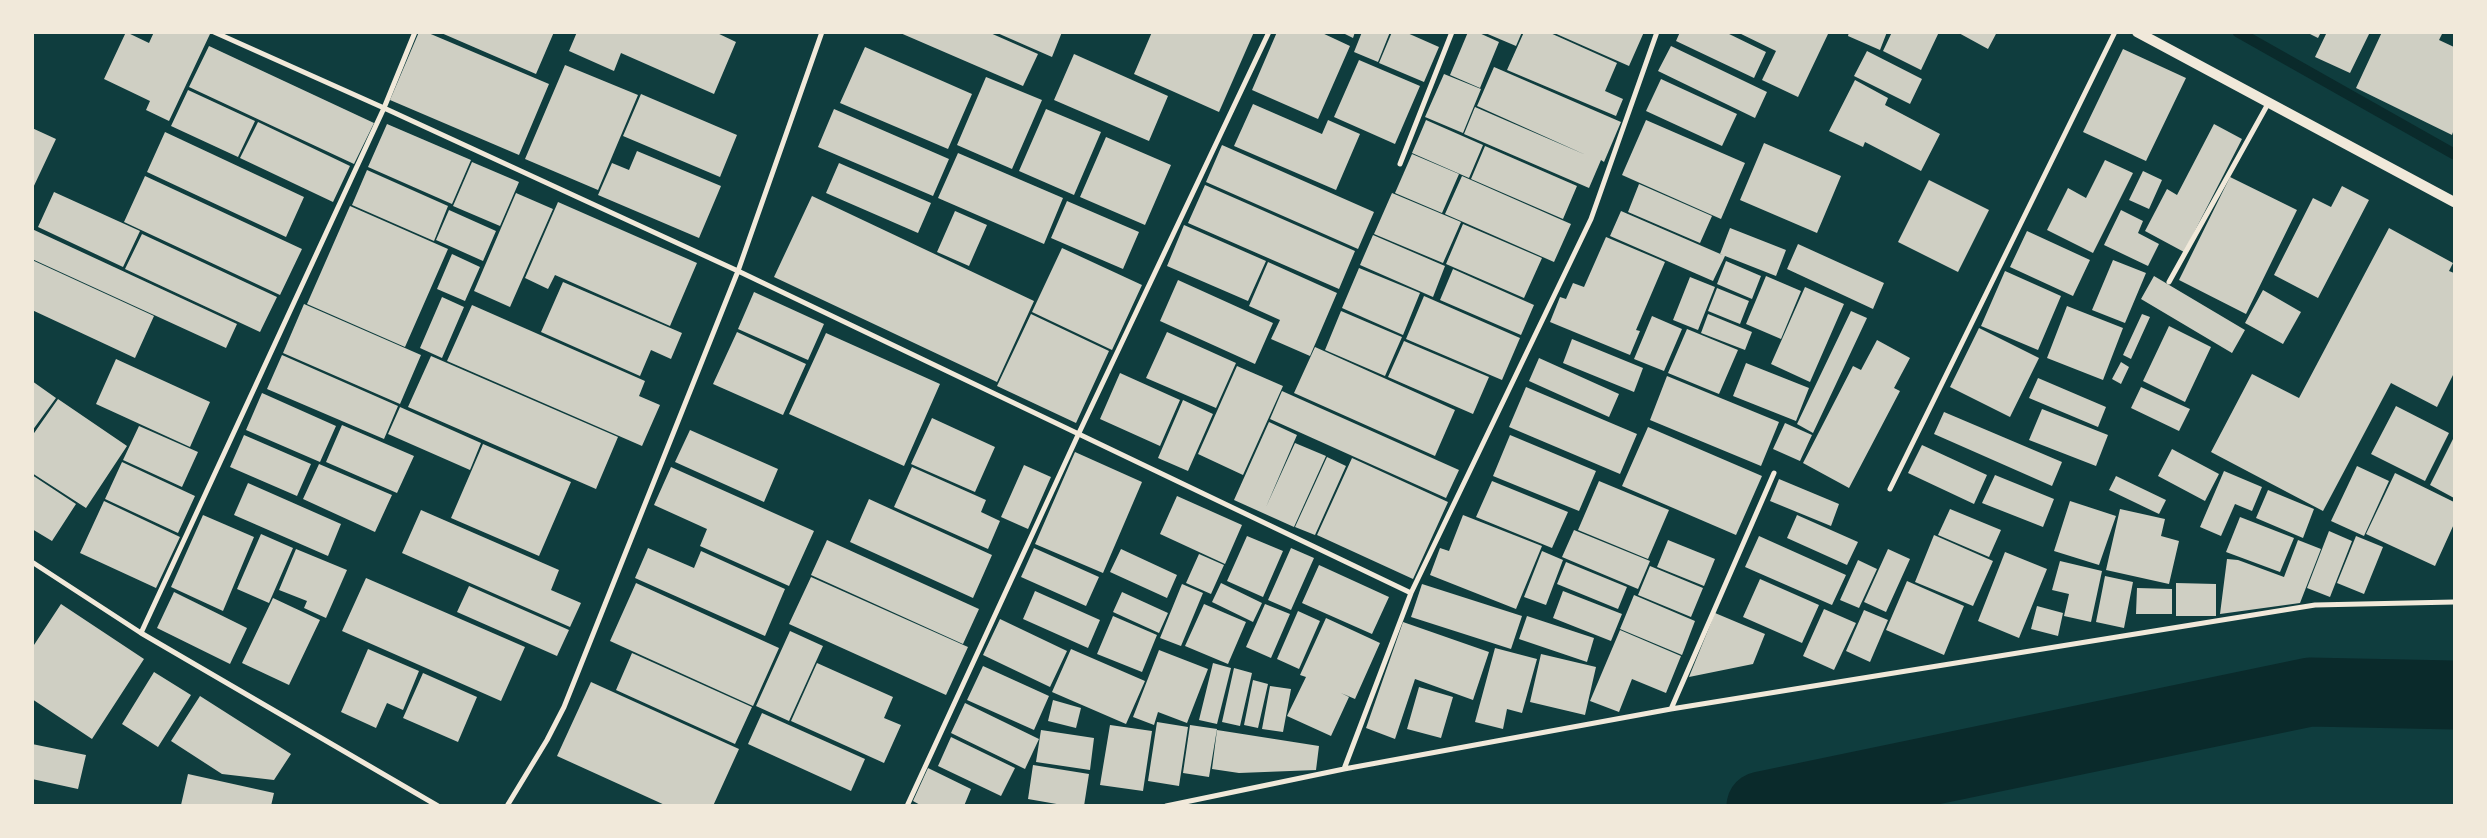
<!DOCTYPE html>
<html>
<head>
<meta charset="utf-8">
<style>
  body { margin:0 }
  #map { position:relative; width:2487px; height:838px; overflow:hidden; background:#0f3d3e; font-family:Ubuntu,sans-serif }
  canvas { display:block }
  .frame { position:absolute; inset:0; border:34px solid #f1e9da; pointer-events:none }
</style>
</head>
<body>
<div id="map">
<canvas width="2487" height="838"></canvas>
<div class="frame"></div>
</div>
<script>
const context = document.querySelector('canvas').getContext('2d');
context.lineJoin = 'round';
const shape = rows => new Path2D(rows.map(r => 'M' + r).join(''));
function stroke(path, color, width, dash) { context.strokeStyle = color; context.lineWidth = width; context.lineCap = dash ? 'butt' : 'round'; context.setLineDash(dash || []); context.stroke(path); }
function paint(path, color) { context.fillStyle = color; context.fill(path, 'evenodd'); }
stroke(shape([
  [2238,32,2454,154]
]), '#0a2a2b', 11);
stroke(shape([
  [1761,806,2310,692,2454,695]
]), '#0a2a2b', 69);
paint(shape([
  [126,32,149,43,154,32,210,34,169,121,146,110,150,101,104,79],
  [419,32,426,32,549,84,519,155,390,100],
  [439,32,554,32,536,74],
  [577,32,715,32,736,42,714,94,621,53,614,71,569,51],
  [898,32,988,32,1038,54,1023,86],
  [995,32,1062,32,1052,57],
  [1152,32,1254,32,1219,112,1134,74],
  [1277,32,1320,32,1350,46,1318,119,1252,90],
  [1341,32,1355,32,1353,38],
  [1362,32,1390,32,1378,62,1354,52],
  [1392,32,1405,32,1439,47,1424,82,1379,63],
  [1468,32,1477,32,1499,42,1480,88,1450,75],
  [1483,32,1522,32,1516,46],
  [1524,32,1548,32,1617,63,1605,91,1623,99,1616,116,1507,70],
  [1552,32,1644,32,1629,66],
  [1680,32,1725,32,1766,52,1754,78,1676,41],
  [1737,32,1825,32,1828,34,1798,97,1762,80,1776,51],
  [1849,32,1887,32,1880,50,1848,36],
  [1892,32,1939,32,1921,70,1883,51],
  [1957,32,1997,32,1988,49],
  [2306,32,2321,32,2318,38],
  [2327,32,2370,32,2350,73,2315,57],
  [2382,32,2443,32,2439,40,2454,47,2454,129,2452,135,2356,88],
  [209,46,374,123,354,164,189,87],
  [1671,46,1767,92,1755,118,1658,71],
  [865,47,972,94,948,149,840,103],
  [2123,49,2186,78,2146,161,2083,132],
  [1867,51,1922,79,1910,104,1854,76],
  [1074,54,1168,96,1149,141,1054,100],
  [1359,60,1420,86,1395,144,1334,117],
  [565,65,638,95,598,190,525,159],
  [1494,67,1621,122,1604,162,1601,160,1589,188,1464,134,1475,107,1586,155,1477,106],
  [1444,74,1481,89,1463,133,1425,117],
  [986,77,1042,100,1012,169,957,145],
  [1661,79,1737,114,1722,146,1646,111],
  [1855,80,1888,98,1885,105,1940,134,1921,171,1865,142,1863,147,1829,131],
  [188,90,255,121,238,157,171,126],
  [641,94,737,135,720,177,623,136],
  [1253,104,1322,134,1328,120,1360,134,1336,190,1234,146],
  [834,109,949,159,933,196,818,147],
  [1046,109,1101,132,1074,195,1019,171],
  [1426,120,1483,145,1469,178,1412,153],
  [1646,120,1745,163,1721,219,1622,175],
  [258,122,350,166,333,202,240,158],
  [387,124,471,160,452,204,368,167],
  [2214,124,2242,139,2184,252,2145,231,2167,189,2177,195],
  [32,128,56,139,32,190],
  [165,132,304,197,286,237,147,172],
  [1106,137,1171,165,1145,225,1080,197],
  [1764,143,1841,176,1817,233,1740,200],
  [1222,145,1374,212,1358,249,1206,182],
  [1485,146,1577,186,1563,219,1471,179],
  [637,151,721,186,699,238,598,195,612,163,629,170],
  [958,153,1063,198,1044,244,938,198],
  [1412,154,1459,174,1442,213,1395,193],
  [2105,160,2133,173,2093,253,2047,230,2068,188,2086,198],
  [472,162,519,182,500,226,453,206],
  [839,163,931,203,918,233,826,193],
  [367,170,448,206,434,241,352,205],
  [2143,171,2162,180,2149,209,2129,200],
  [145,176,302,249,280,295,124,222],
  [1462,176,1571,224,1554,262,1445,214],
  [2230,177,2297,210,2246,314,2179,280],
  [1929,180,1989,210,1958,272,1898,242],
  [1639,184,1712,216,1700,243,1628,212],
  [1205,185,1355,251,1339,289,1188,223],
  [2342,186,2369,200,2318,298,2274,275,2313,198,2331,207],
  [54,192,140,231,123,267,38,227],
  [516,193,553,209,510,307,474,291],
  [1392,193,1461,222,1443,263,1374,234],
  [812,196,1034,301,997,382,774,277],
  [1067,201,1139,232,1123,269,1051,238],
  [558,202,697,263,670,326,555,275,548,289,525,278],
  [350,206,448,249,405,347,307,304],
  [449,210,496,231,483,261,436,240],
  [2121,210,2143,221,2138,233,2159,244,2148,266,2104,245],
  [955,211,987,225,969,266,937,252],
  [1621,211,1725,256,1713,281,1610,236],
  [1463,224,1542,258,1524,298,1446,264],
  [1184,225,1266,261,1248,301,1167,266],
  [1730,228,1786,250,1776,276,1720,254],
  [2389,228,2453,263,2449,271,2454,273,2454,373,2437,407,2391,383,2323,511,2211,452,2252,374,2299,398],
  [32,229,237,324,226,348,32,259],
  [2027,231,2090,260,2073,296,2010,267],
  [142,234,277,297,260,332,125,269],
  [1373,235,1445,266,1433,297,1360,265],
  [1606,237,1665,262,1636,330,1640,331,1630,355,1550,322,1560,297,1566,299,1573,283,1584,287],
  [1798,244,1884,283,1873,309,1787,269],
  [1062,248,1142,285,1112,350,1032,312],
  [452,254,480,267,465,301,437,289],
  [32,260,154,316,135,358,32,310],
  [2113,260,2146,273,2125,323,2092,310],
  [1726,261,1761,276,1752,299,1717,284],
  [1268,262,1337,293,1310,356,1271,339,1280,320,1249,306],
  [1359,268,1420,293,1403,335,1342,308],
  [1453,269,1534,305,1521,335,1440,300],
  [2005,271,2061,296,2038,350,1981,326],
  [1766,276,1801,291,1781,339,1746,324],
  [2154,276,2245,330,2232,353,2141,299],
  [1690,277,1715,287,1698,330,1673,320],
  [1178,280,1273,323,1255,364,1160,321],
  [563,282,682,333,671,359,651,350,640,376,541,332],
  [1805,287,1844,304,1810,382,1771,364],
  [1717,288,1749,301,1740,324,1708,311],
  [2263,290,2301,312,2283,344,2245,323],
  [754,292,824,324,808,360,738,329],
  [1424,296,1520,338,1502,380,1406,339],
  [442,297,464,307,442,358,420,348],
  [304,304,421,355,400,404,283,353],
  [472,305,645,381,639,396,660,405,642,446,447,361],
  [2067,306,2123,328,2103,380,2047,358],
  [1341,311,1402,337,1385,376,1325,350],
  [1851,311,1867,318,1813,433,1797,424],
  [1031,314,1109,351,1076,423,997,386],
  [1708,314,1752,332,1745,350,1701,333],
  [2142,314,2150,317,2131,359,2123,355],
  [1652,316,1682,329,1664,371,1634,359],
  [2169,326,2211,347,2185,402,2143,381],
  [1979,328,2039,358,2010,417,1950,387],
  [1687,329,1738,350,1719,394,1668,373],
  [737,332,806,364,783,415,713,384],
  [1167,332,1236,363,1216,408,1146,378],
  [826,333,940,384,904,466,789,414],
  [1572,339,1643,368,1634,392,1563,363],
  [1877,340,1910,358,1894,388,1900,391,1849,488,1803,463,1853,366,1861,370],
  [1404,341,1489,377,1473,414,1388,377],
  [1315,347,1455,410,1435,456,1294,393],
  [282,355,398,406,384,439,267,389],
  [431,356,618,437,596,489,408,407],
  [1539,358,1619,394,1609,417,1529,381],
  [116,359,210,402,190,447,96,404],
  [2121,362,2129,367,2121,384,2112,379],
  [1746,363,1809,388,1796,421,1733,396],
  [1237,366,1283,386,1243,475,1198,454],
  [1120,373,1180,400,1160,446,1100,419],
  [1667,376,1779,422,1761,466,1650,420],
  [2038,378,2106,407,2098,427,2029,398],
  [32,381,56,398,32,431],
  [1526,387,1637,434,1620,474,1509,427],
  [2141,387,2190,409,2179,431,2131,408],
  [1282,391,1459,470,1446,498,1270,419],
  [262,393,336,426,320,462,246,430],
  [58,399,127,446,86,508,32,473,32,436],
  [1183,400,1213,414,1188,471,1158,458],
  [2396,406,2449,433,2425,481,2371,454],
  [400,407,481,443,470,470,388,434],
  [2042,409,2108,435,2096,466,2029,440],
  [1944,412,2062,462,2052,486,1934,434],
  [932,418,995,447,975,492,911,464],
  [1269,422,1297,435,1266,507,1295,443,1326,456,1294,527,1234,500],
  [1785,423,1812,435,1800,461,1773,449],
  [342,425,414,456,397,493,326,462],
  [139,426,198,452,182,487,123,460],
  [1648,427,1762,476,1736,535,1622,486],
  [690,430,778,469,764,502,675,462],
  [244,435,311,464,297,496,230,467],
  [1510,435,1596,471,1579,511,1493,476],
  [2454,437,2454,498,2430,485],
  [483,444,571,482,539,556,451,518],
  [1922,445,1987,475,1974,504,1908,473],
  [2172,449,2219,474,2205,501,2158,476],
  [1075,452,1142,482,1103,573,1035,544],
  [1327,457,1346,466,1315,535,1295,527],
  [1352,458,1448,502,1413,579,1317,535],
  [122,462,195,496,178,533,105,499],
  [319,464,392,495,375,532,303,499],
  [1024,465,1051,477,1028,529,1001,517],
  [2357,466,2389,481,2364,536,2331,521],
  [671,467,814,531,789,586,700,546,707,529,654,505],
  [912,467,986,500,981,512,1000,521,988,549,894,507],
  [2224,471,2262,487,2252,511,2235,504,2221,536,2200,527],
  [2395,473,2454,502,2454,524,2435,566,2366,534],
  [32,475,76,504,52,541,32,529],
  [1995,475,2054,499,2043,527,1982,503],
  [2116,476,2166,500,2159,514,2109,490],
  [1779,479,1839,504,1831,526,1770,501],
  [1492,481,1568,512,1552,548,1476,517],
  [1599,481,1669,510,1648,559,1578,530],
  [248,483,341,524,328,556,234,515],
  [2268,490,2314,509,2303,538,2256,518],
  [1177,496,1242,525,1225,564,1160,534],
  [869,499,992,555,973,598,850,542],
  [104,501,180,537,156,588,80,553],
  [2070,501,2116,516,2099,565,2054,551],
  [1950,509,2001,530,1989,557,1938,535],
  [2120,509,2165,519,2161,536,2179,541,2169,584,2106,570],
  [421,510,559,570,551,590,581,603,570,627,402,553],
  [203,515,254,537,223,611,171,587],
  [1463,515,1542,546,1516,609,1430,575,1440,548,1449,551],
  [1797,515,1858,542,1847,565,1787,538],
  [2240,517,2294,538,2280,572,2226,552],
  [1574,530,1650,561,1638,589,1562,557],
  [2329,531,2352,541,2330,597,2307,588],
  [261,534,293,548,269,603,237,589],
  [1934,535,1993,561,1973,606,1915,582],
  [1247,536,1283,551,1263,597,1227,581],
  [1759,536,1846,575,1832,605,1745,567],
  [2356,536,2383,547,2364,594,2337,583],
  [827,540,979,609,963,644,811,575],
  [1668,540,1715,559,1704,586,1657,567],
  [2298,540,2321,549,2300,603,2220,614,2227,559,2238,560,2284,577],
  [648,548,694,568,701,551,785,589,765,636,635,578],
  [1034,548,1099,577,1086,606,1021,577],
  [1291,548,1314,558,1291,610,1268,600],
  [296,549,347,570,326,618,304,608,307,601,279,590],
  [1121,549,1177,575,1167,598,1110,572],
  [1888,549,1910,559,1886,612,1864,602],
  [1542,551,1563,560,1546,605,1524,597],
  [2005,552,2047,569,2019,638,1978,621],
  [1199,554,1224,565,1211,594,1186,583],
  [1858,560,1877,569,1859,608,1840,600],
  [2060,561,2102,571,2091,622,2064,616,2069,594,2052,590],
  [1566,562,1627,587,1618,609,1557,584],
  [1319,565,1389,597,1372,634,1302,603],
  [1650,566,1703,588,1691,617,1638,595],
  [2105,576,2133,582,2124,628,2096,622],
  [811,577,968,647,946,695,789,624],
  [366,578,525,647,501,701,342,631],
  [1760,579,1819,605,1802,643,1743,617],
  [1907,581,1964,606,1944,655,1886,630],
  [636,583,779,648,753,706,610,641],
  [1221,583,1262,603,1253,622,1212,602],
  [2176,583,2216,584,2216,616,2176,616],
  [1182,584,1203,593,1181,646,1160,638],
  [1422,584,1522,616,1511,649,1411,617],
  [469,586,569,630,557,656,457,612],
  [2137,588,2172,589,2172,614,2136,614],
  [1035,591,1100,620,1088,648,1023,619],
  [1563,591,1622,614,1611,641,1553,618],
  [174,592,247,628,230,664,157,628],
  [1122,592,1168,613,1159,633,1113,612],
  [1634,595,1695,621,1682,655,1620,629],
  [273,598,320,620,289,685,242,663],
  [61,604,144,659,92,739,32,699,32,648],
  [1204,604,1246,622,1228,664,1185,646],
  [1265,604,1290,614,1271,658,1246,647],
  [2037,606,2063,613,2058,636,2031,629],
  [1824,609,1856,623,1834,670,1803,656],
  [1864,610,1888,620,1870,662,1846,651],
  [1298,611,1320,621,1299,669,1277,659],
  [1715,613,1765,634,1753,664,1689,677],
  [1113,616,1157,635,1142,672,1097,654],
  [1527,616,1594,638,1587,662,1519,639],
  [1326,618,1380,643,1355,699,1341,693,1349,697,1331,736,1287,716,1306,677,1300,675],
  [1000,619,1067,651,1050,687,983,655],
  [1403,622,1489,652,1473,700,1415,679,1395,739,1366,728],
  [1620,630,1681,656,1666,693,1632,679,1619,712,1590,701],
  [790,631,823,646,789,721,756,706],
  [1495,648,1537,659,1522,713,1507,709,1503,729,1475,722],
  [368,649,419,671,403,710,387,703,376,728,341,712],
  [1071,649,1145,681,1126,724,1052,692],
  [1159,650,1208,669,1187,723,1158,712,1154,725,1133,717],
  [632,653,752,707,735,744,616,690],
  [1541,654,1596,667,1585,715,1530,702],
  [817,663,893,697,884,718,901,725,884,763,791,721],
  [1213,663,1231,668,1217,724,1199,720],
  [983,666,1049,696,1034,730,967,700],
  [1234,668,1252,673,1240,726,1222,722],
  [154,672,191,695,158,747,122,724],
  [423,673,477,697,458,742,403,718],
  [1253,680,1268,684,1258,728,1244,725],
  [591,682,739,749,713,806,667,806,557,756],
  [1270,686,1291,689,1283,732,1262,729],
  [1419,687,1453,697,1441,738,1407,729],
  [200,696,291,754,274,780,222,774,171,741],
  [1053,700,1081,708,1076,728,1048,721],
  [965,703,1039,739,1025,769,951,733],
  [762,713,865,759,851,791,748,744],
  [1157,722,1188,727,1179,786,1148,781],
  [1110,725,1152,731,1143,791,1100,785],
  [1190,725,1217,729,1209,777,1183,773],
  [1041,730,1094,738,1090,770,1036,762],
  [1217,730,1319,746,1316,770,1239,773,1212,769],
  [951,737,1015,768,1001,796,938,766],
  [32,744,86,755,78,789,32,779],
  [1033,765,1089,774,1084,806,1068,806,1028,799],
  [928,768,971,789,964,806,922,806,913,801],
  [188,774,274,793,271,806,181,805]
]), '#cfcfc3');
stroke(shape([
  [214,32,384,108,738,271,1411,593],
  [1400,164,1452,32],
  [2169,282,2269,102],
  [1890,489,2115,32],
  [32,562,141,633,438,806],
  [141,633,384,108,415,32],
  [1671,709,1774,473],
  [1344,769,1411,593,1591,219,1657,32],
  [507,806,547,740,564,707,738,271,822,32],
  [907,806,1078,435,1269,32],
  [1166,806,1344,769,1671,709,2315,605,2454,602]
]), '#f1e9da', 5);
stroke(shape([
  [2137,32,2454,202]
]), '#f1e9da', 10);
</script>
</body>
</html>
